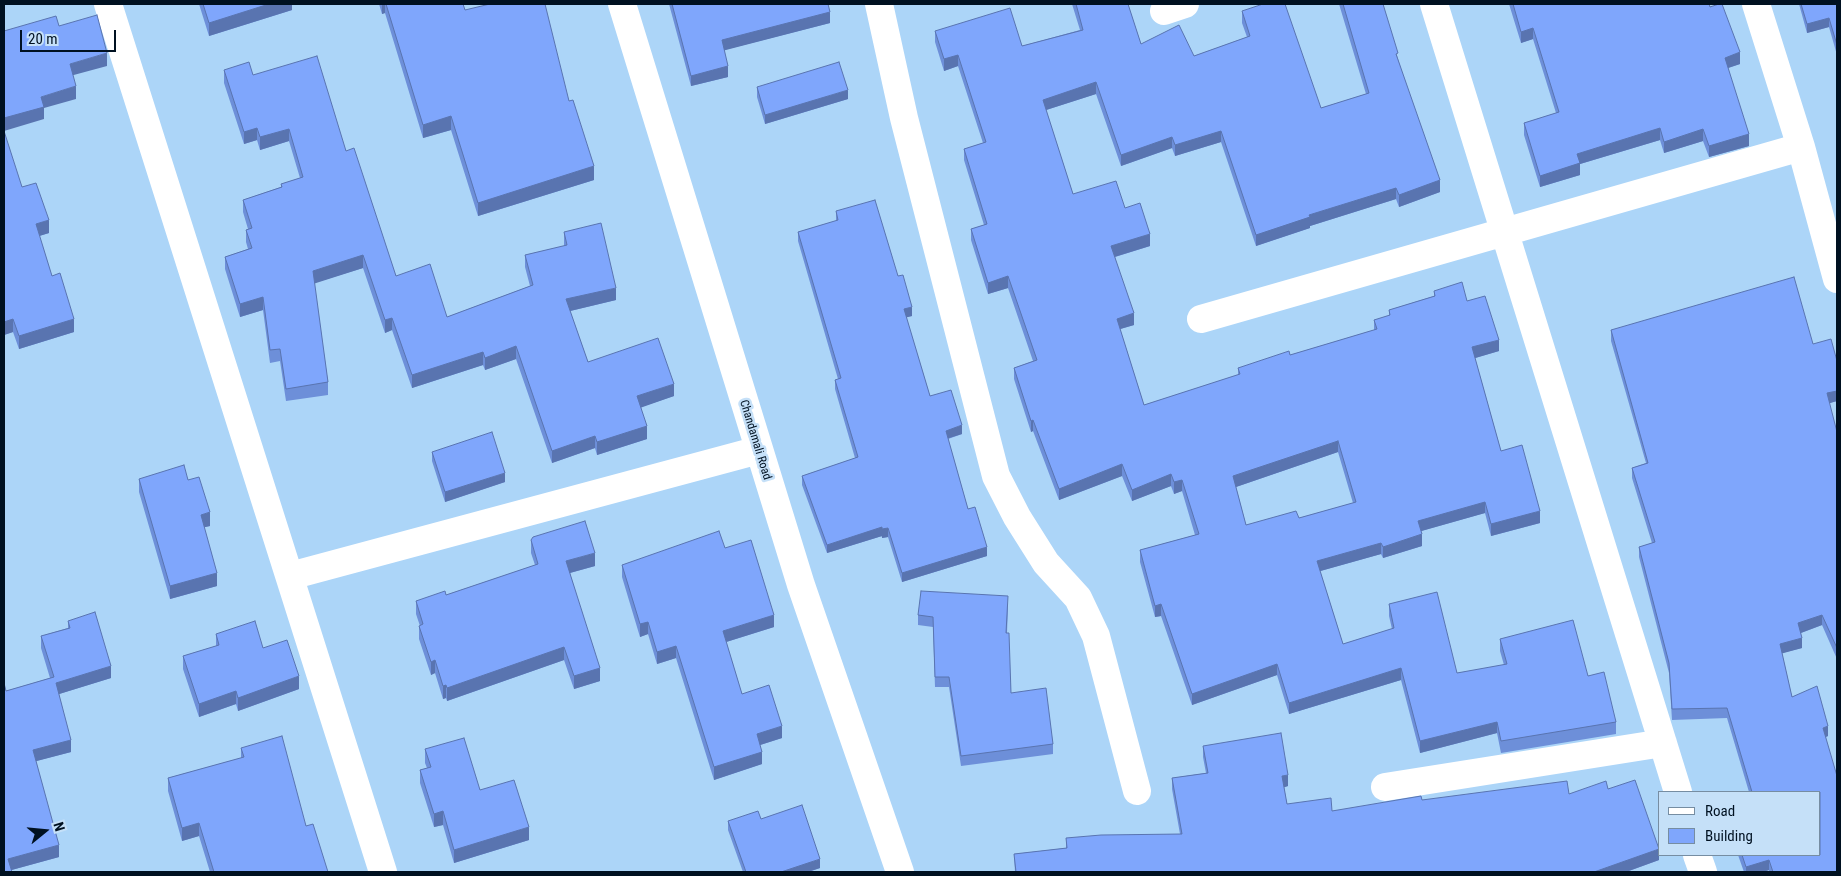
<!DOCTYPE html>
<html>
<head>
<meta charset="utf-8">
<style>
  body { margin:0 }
  #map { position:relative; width:1841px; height:876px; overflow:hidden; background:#acd5f8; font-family:"Roboto Condensed",sans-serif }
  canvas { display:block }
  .frame { position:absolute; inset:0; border:5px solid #001121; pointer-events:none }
  .legend { position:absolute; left:1658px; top:791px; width:162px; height:65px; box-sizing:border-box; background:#c5e0f8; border:1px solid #768da2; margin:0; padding:6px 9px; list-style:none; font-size:15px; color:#001121 }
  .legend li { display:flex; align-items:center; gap:10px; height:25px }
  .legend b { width:25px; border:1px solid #768da2 }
  .north { position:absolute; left:20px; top:806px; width:50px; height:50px; -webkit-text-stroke:4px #c5e0f8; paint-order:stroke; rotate:73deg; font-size:14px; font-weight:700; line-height:20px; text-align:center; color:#001121 }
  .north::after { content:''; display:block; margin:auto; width:18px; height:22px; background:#001121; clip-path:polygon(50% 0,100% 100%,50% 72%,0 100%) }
  .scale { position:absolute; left:20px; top:30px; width:96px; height:22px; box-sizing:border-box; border:2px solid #001121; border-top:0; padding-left:6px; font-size:15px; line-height:18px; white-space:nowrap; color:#001121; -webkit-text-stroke:4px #c5e0f8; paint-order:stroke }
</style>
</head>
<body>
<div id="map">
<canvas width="1841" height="876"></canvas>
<div class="frame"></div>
<ul class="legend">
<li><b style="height:6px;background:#fff"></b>Road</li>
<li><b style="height:14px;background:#7fa6fc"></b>Building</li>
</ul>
<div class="north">N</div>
<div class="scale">20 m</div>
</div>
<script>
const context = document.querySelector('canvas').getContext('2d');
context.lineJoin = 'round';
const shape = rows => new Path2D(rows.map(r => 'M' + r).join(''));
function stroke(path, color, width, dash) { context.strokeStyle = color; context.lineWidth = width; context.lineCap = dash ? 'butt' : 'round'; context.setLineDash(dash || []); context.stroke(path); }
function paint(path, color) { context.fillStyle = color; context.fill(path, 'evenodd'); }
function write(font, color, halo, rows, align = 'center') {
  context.font = font + ' "Roboto Condensed",sans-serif'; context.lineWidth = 5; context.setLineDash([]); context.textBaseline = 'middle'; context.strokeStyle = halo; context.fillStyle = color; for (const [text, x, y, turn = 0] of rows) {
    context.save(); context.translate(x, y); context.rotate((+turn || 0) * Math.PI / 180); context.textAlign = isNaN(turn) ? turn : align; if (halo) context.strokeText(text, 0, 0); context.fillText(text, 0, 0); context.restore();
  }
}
stroke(shape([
  [108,4,383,872],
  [622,4,801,585,900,872],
  [879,4,904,118,996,476,1017,517,1046,563,1078,598,1096,636,1137,791],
  [1434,4,1678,792],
  [1756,4,1801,147,1837,279],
  [1164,11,1185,4],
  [1201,319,1801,147],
  [290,576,759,450],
  [1385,787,1663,743],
  [1697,855,1703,872]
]), '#fff', 28);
paint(shape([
  [199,4,292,4,292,10,209,36],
  [379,4,463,4,465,10,569,101,594,180,478,216,451,130,423,138,385,13,382,14],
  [669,4,828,4,830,23,724,50,728,77,691,86],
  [1072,4,1128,4,1141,44,1194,56,1247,37,1242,23,1242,11,1321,108,1366,94,1339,4,1383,4,1398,59,1440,192,1399,207,1396,199,1310,226,1310,228,1256,246,1221,142,1175,156,1172,148,1121,166,1096,94,1046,110,1073,194,1125,208,1150,246,1115,257,1134,325,1120,329,1144,405,1238,375,1238,368,1290,355,1374,330,1374,320,1389,316,1389,310,1434,296,1434,291,1467,301,1499,351,1475,358,1501,451,1540,523,1491,536,1485,513,1421,531,1422,546,1383,558,1381,554,1320,571,1343,644,1392,629,1389,616,1389,604,1457,673,1504,665,1500,651,1500,639,1588,676,1616,722,1616,734,1501,753,1497,733,1420,753,1401,680,1289,714,1277,675,1192,705,1161,616,1155,617,1140,562,1140,550,1195,535,1182,491,1174,494,1171,486,1132,501,1122,476,1059,500,1033,431,1031,432,1014,379,1014,368,1033,361,1008,288,988,294,971,240,971,229,984,225,964,160,964,149,983,143,958,66,944,71,935,42,935,31,1022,46,1080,30],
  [1338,452,1353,503,1299,518,1246,525,1236,487],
  [1509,4,1709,4,1740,64,1728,68,1749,146,1709,157,1703,141,1664,153,1660,140,1580,164,1580,175,1540,187,1524,135,1524,123,1556,113,1533,39,1521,43],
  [1799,4,1837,4,1837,55,1829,27,1807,33],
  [224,70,253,75,346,151,396,276,447,317,530,286,525,267,525,255,564,246,564,232,616,300,570,311,588,362,674,396,641,407,647,439,597,455,595,448,552,463,516,359,485,370,483,365,412,388,392,330,385,333,363,268,314,283,328,382,328,395,286,401,280,361,270,363,263,310,240,317,225,269,225,257,248,249,246,242,246,230,248,229,243,212,243,200,281,187,281,184,300,178,289,141,260,150,257,140,244,144,224,83],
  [757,87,848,99,765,124,757,97],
  [22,187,49,233,39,236,52,276,74,332,19,349,13,332,4,335],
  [836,211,898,276,912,316,906,317,930,396,962,434,948,439,968,509,987,556,902,582,888,537,882,538,882,536,827,553,802,485,802,476,855,458,835,389,835,380,838,379,798,241,798,232,836,221],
  [1611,330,1813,344,1837,361,1837,401,1829,403,1837,432,1837,659,1822,625,1801,633,1802,648,1782,653,1792,697,1828,736,1826,737,1837,872,1769,872,1769,870,1763,872,1744,872,1738,855,1820,855,1820,792,1749,792,1727,718,1672,720,1669,673,1639,557,1639,547,1652,543,1632,478,1632,468,1646,463,1611,341],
  [432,452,505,482,445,502,432,461],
  [139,479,188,480,210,526,204,527,217,586,170,599,139,492],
  [531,540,595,566,570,573,600,681,574,689,564,660,447,701,446,698,443,699,435,673,431,675,419,639,419,626,420,626,416,614,416,601,446,595,535,565,531,553],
  [725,548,774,627,726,642,742,694,782,738,760,745,762,764,714,780,676,658,657,664,648,634,640,637,622,577,622,565],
  [1008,606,1007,633,1011,693,1053,744,1053,754,961,766,949,687,935,687,933,627,918,625,918,615],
  [68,621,111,678,59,694,71,752,36,761,59,857,4,872,6,691,50,678,41,648,41,636,68,628],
  [216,634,263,648,299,689,238,711,236,704,199,717,183,669,183,656,216,646],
  [1203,746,1288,786,1284,787,1287,804,1332,811,1422,800,1569,794,1608,789,1659,860,1626,872,1015,872,1014,854,1066,848,1066,838,1180,834,1172,789,1172,778,1206,773,1203,757],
  [241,748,306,826,328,872,210,872,199,836,182,841,168,791,168,778,241,758],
  [425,749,480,790,529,840,454,863,443,825,434,827,420,783,420,770,427,768,425,763],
  [761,819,820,868,808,872,743,872,728,830,728,821]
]), '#6d8fd9');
paint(shape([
  [269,4,292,4,292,10,209,36,209,23],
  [382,4,385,4,385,13,382,14],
  [830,12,830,23,722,51,722,40],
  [1829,18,1829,27,1807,33,1807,24],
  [1533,28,1533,39,1521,43,1521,32],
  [1740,52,1740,64,1725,69,1725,58],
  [107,53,107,66,70,76,70,64],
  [958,55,958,66,944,71,944,59],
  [728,66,728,77,691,86,691,76],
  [1096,82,1096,94,1043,111,1043,100],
  [76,86,76,99,44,108,44,119,4,131,4,118,41,97],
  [848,90,848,99,765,124,765,115],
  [451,116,451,130,423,138,423,125],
  [257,128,257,140,244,144,244,132],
  [1660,128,1660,140,1580,164,1580,175,1540,187,1540,176,1577,154],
  [289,129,289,141,260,150,260,137],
  [1703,129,1703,141,1664,153,1664,142],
  [1221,131,1221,142,1175,156,1175,145],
  [1749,134,1749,146,1709,157,1709,146],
  [1172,137,1172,148,1121,166,1121,155],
  [594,166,594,180,478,216,478,203],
  [1440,180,1440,192,1399,207,1399,195],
  [1396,188,1396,199,1310,226,1310,228,1256,246,1256,235,1309,215],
  [49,220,49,233,36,237,36,224],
  [1150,234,1150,246,1111,258,1111,246],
  [363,255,363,268,313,284,313,271],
  [1008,276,1008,288,988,294,988,283],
  [616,288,616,300,566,312,566,299],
  [263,297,263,310,240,317,240,304],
  [912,307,912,316,904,318,904,309],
  [1134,313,1134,325,1117,330,1117,319],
  [392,318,392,330,385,333,385,320],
  [13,319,13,332,4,335,4,322],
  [74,319,74,332,19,349,19,336],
  [1499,340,1499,351,1472,359,1472,347],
  [516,346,516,359,485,370,485,358],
  [483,352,483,365,412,388,412,375],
  [674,384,674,396,637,409,637,396],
  [1837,391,1837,401,1827,404,1827,393],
  [1033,420,1033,431,1031,432,1031,421],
  [962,425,962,434,946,439,946,431],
  [647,426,647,439,597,455,597,442],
  [595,436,595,448,552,463,552,451],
  [1338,441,1338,452,1233,488,1233,476],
  [1122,464,1122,476,1059,500,1059,489],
  [505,473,505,482,445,502,445,492],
  [1171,474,1171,486,1132,501,1132,490],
  [1182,480,1182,491,1174,494,1174,482],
  [1485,502,1485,513,1418,532,1418,521],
  [1540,511,1540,523,1491,536,1491,524],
  [210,512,210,526,201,528,201,515],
  [882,527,882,536,827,553,827,545],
  [888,528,888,537,882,538,882,529],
  [1422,534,1422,546,1383,558,1383,547],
  [1381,543,1381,554,1317,572,1317,561],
  [987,547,987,556,902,582,902,573],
  [595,553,595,566,566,574,566,561],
  [217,573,217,586,170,599,170,586],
  [1161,604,1161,616,1155,617,1155,606],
  [774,615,774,627,723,643,723,631],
  [1822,615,1822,625,1798,634,1798,623],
  [648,622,648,634,640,637,640,624],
  [1802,638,1802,648,1780,654,1780,644],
  [676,646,676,658,657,664,657,652],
  [564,647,564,660,447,701,447,688],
  [435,660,435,673,431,675,431,662],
  [1277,664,1277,675,1192,705,1192,694],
  [111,666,111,678,56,695,56,683],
  [600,668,600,681,574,689,574,676],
  [1401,668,1401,680,1289,714,1289,703],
  [299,676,299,689,238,711,238,698],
  [446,685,446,698,443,699,443,686],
  [236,691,236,704,199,717,199,704],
  [1497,722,1497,733,1420,753,1420,741],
  [782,726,782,738,757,746,757,734],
  [1828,726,1828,736,1823,738,1823,728],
  [71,740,71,752,33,762,33,750],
  [762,752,762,764,714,780,714,767],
  [1288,775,1288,786,1282,788,1282,776],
  [443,811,443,825,434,827,434,814],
  [199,823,199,836,182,841,182,828],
  [529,827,529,840,454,863,454,850],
  [59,845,59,857,8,871,8,859],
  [1659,849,1659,860,1626,872,1594,872],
  [820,859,820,868,808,872,781,872],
  [1769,860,1769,870,1763,872,1746,872,1746,867]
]), '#5974b0');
const building = shape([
  [203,4,269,4,209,23,203,4],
  [386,4,463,4,465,10,490,4,545,4,569,101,573,100,594,166,478,203,451,116,423,125,386,4],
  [672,4,828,4,830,12,722,40,728,66,691,76,672,4],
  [1076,4,1128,4,1141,44,1179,25,1194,56,1250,36,1242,11,1263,4,1285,4,1321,108,1369,93,1343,4,1383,4,1398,53,1396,54,1440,180,1399,195,1396,188,1309,215,1310,217,1256,235,1221,131,1175,145,1172,137,1121,155,1096,82,1043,100,1073,194,1116,181,1125,208,1140,203,1150,234,1111,246,1134,313,1117,319,1144,405,1240,374,1238,368,1289,351,1290,355,1377,329,1374,320,1390,315,1389,310,1435,296,1434,291,1462,282,1467,301,1485,296,1499,340,1472,347,1501,451,1522,445,1540,511,1491,524,1485,502,1418,521,1422,534,1383,547,1381,543,1317,561,1343,644,1394,628,1389,604,1437,592,1457,673,1507,664,1500,639,1573,620,1588,676,1604,672,1616,722,1501,741,1497,722,1420,741,1401,668,1289,703,1277,664,1192,694,1161,604,1155,606,1140,550,1199,534,1182,480,1174,482,1171,474,1132,490,1122,464,1059,489,1033,420,1031,421,1014,368,1037,360,1008,276,988,283,971,229,987,224,964,149,986,142,958,55,944,59,935,31,1010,8,1022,46,1083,30,1076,4],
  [1338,441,1356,502,1299,518,1296,511,1246,525,1233,476,1338,441],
  [1513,4,1709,4,1710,7,1719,4,1722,4,1740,52,1725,58,1749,134,1709,146,1703,129,1664,142,1660,128,1577,154,1580,163,1540,176,1524,123,1559,112,1533,28,1521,32,1513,4],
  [1801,4,1837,4,1837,45,1829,18,1807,24,1801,4],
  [97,15,107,53,70,64,76,86,41,97,44,107,4,118,4,31,56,16,59,26,97,15],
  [317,56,346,151,354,148,396,276,430,264,447,317,533,285,525,255,567,245,564,232,601,223,616,288,566,299,588,362,658,338,674,384,637,396,647,426,597,442,595,436,552,451,516,346,485,358,483,352,412,375,392,318,385,320,363,255,313,271,328,382,286,389,280,349,270,350,263,297,240,304,225,257,252,248,246,230,252,228,243,200,282,187,281,184,303,177,289,129,260,137,257,128,244,132,224,70,249,62,253,75,317,56],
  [839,62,848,90,765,115,757,87,839,62],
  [4,131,22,187,36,183,49,220,36,224,52,276,60,273,74,319,19,336,13,319,4,322,4,131],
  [875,200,898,276,903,275,912,307,904,309,930,396,951,390,962,425,946,431,968,509,975,507,987,547,902,573,888,528,882,529,882,527,827,545,802,476,858,457,835,380,841,378,798,232,838,220,836,211,875,200],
  [1794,277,1813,344,1831,339,1837,361,1837,391,1827,393,1837,432,1837,648,1822,615,1798,623,1802,638,1780,644,1792,697,1817,686,1828,726,1823,728,1837,776,1837,872,1773,872,1769,860,1746,867,1742,855,1820,855,1820,792,1752,792,1727,708,1672,709,1669,663,1639,547,1655,542,1632,468,1648,463,1611,330,1794,277],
  [492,432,505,473,445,492,432,452,492,432],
  [184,465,188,480,199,477,210,512,201,515,217,573,170,586,139,479,184,465],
  [585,521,595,553,566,561,600,668,574,676,564,647,447,688,446,685,443,686,435,660,431,662,419,626,423,624,416,601,445,591,446,595,538,564,531,540,533,537,585,521],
  [719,531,725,548,751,540,774,615,723,631,742,694,769,685,782,726,757,734,762,752,714,767,676,646,657,652,648,622,640,624,622,565,719,531],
  [921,591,1008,596,1006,633,1009,633,1011,693,1046,688,1053,744,961,756,949,677,935,677,933,617,918,615,921,591],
  [95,612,111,666,56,683,71,740,33,750,59,845,8,859,12,872,4,872,4,683,6,691,54,677,41,636,70,628,68,621,95,612],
  [255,621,263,648,287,640,299,676,238,698,236,691,199,704,183,656,219,645,216,634,255,621],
  [1281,733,1288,775,1282,776,1287,804,1331,798,1332,811,1421,796,1422,800,1567,781,1569,794,1606,781,1608,789,1635,780,1659,849,1594,872,1016,872,1014,854,1067,848,1066,838,1101,835,1182,834,1172,778,1208,773,1203,746,1281,733],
  [282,736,306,826,313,824,328,872,214,872,199,823,182,828,168,778,244,757,241,748,282,736],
  [464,738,480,790,514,780,529,827,454,850,443,811,434,814,420,770,431,767,425,749,464,738],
  [802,805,820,859,781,872,746,872,728,821,758,811,761,819,802,805]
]);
paint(building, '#7fa6fc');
stroke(building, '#5974b0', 1);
write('12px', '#001121', '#c5e0f8', [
  ["Chandamali Road",755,440,73]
]);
</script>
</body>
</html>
